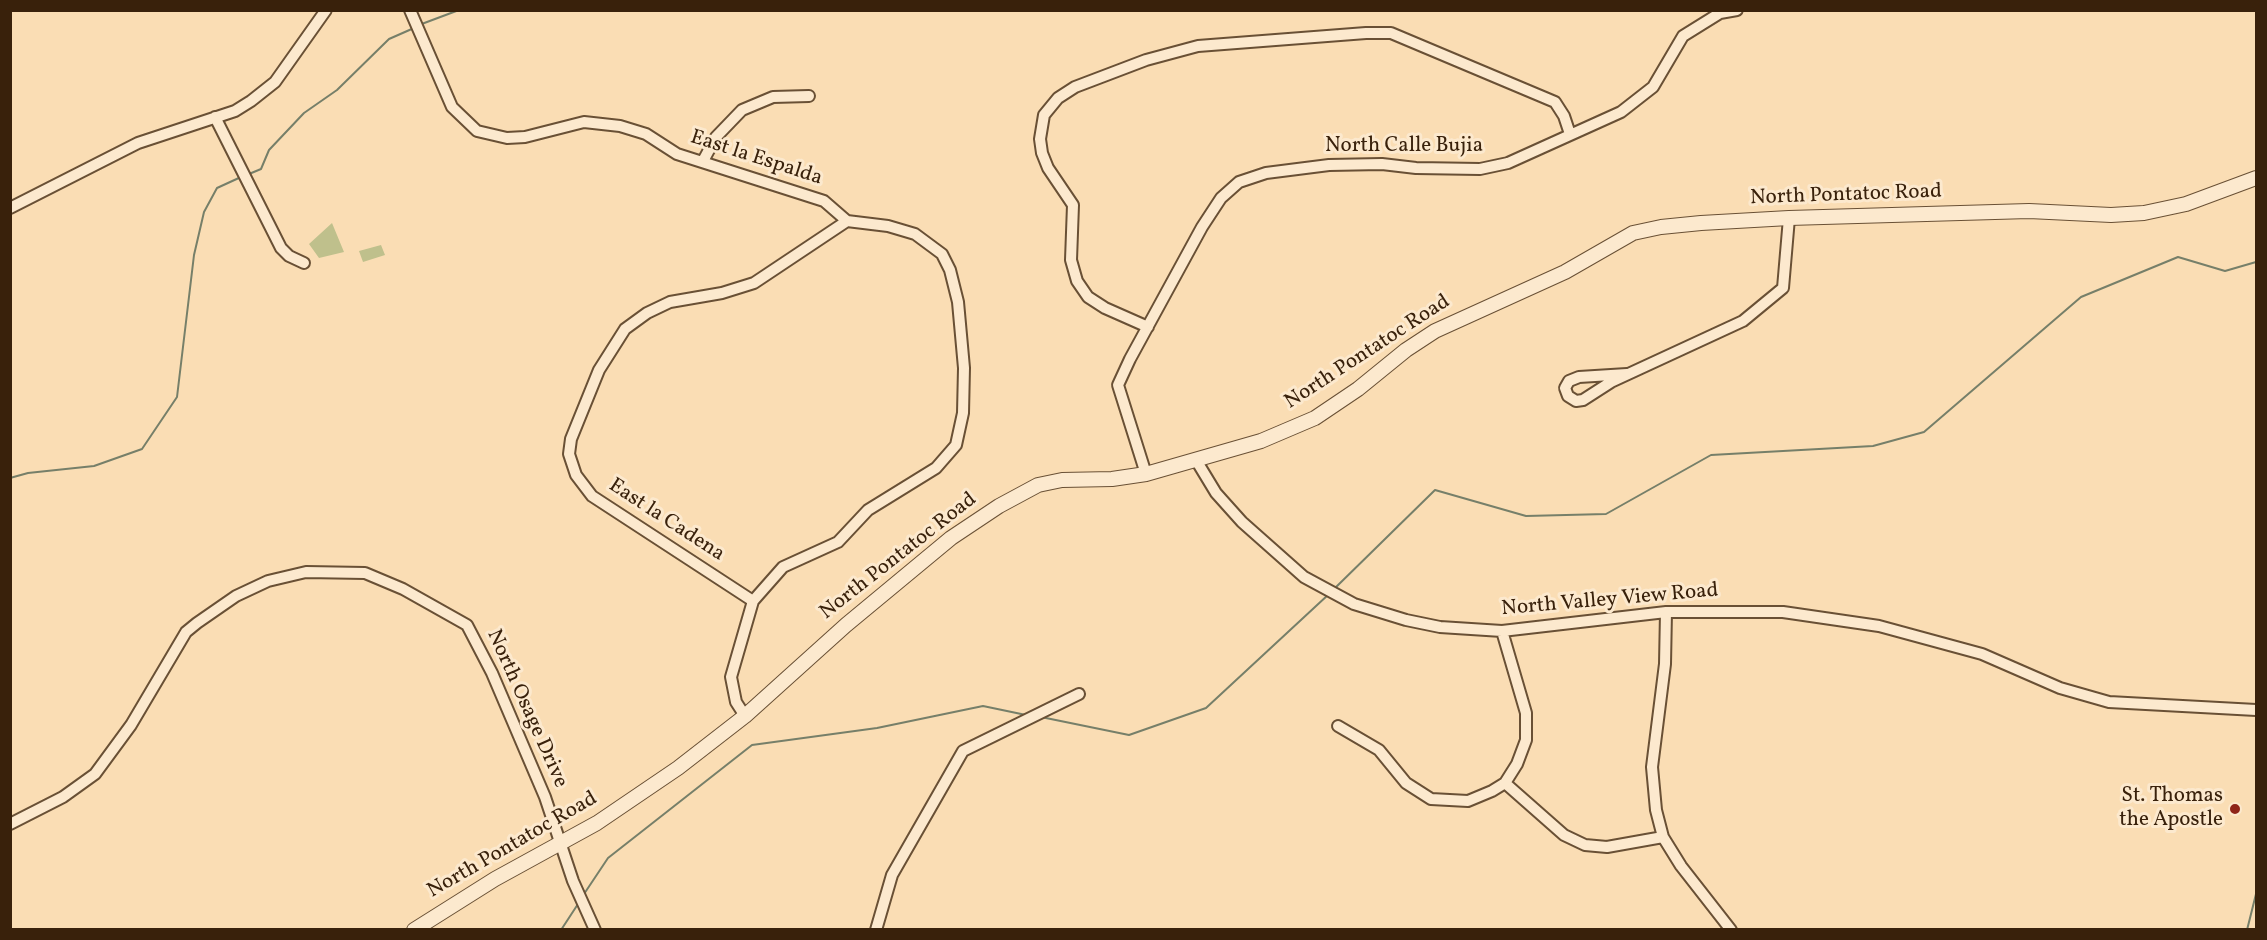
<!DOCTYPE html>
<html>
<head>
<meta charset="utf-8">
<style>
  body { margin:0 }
  #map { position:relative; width:2267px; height:940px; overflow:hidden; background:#faddb4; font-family:Vollkorn,serif }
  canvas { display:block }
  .frame { position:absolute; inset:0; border:12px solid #39210b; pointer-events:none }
</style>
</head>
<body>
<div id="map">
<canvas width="2267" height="940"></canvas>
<div class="frame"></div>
</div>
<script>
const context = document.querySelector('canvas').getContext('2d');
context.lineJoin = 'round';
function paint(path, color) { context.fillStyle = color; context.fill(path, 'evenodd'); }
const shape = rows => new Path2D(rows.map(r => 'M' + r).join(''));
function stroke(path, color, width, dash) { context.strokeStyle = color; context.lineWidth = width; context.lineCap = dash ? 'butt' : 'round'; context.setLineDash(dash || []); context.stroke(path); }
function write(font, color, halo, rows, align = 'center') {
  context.font = font + ' Vollkorn,serif'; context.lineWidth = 6; context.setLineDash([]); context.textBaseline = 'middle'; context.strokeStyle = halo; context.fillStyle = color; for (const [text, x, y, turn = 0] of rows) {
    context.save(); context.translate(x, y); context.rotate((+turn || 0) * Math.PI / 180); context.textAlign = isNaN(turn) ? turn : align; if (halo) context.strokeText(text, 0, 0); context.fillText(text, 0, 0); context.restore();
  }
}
paint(shape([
  [332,223,344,252,319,258,309,244],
  [381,245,385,255,363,262,359,251]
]), '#bfc08c');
stroke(shape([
  [419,25,459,10],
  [249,174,261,169,269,150,304,113,337,90,389,39,414,28],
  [10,478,28,473,94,466,142,449,177,397,194,255,204,212,217,188,241,177],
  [1333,590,1435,490,1526,516,1606,514,1711,455,1873,446,1924,432,2081,297,2178,257,2225,271,2256,262],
  [1041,717,1129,735,1206,708,1329,594],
  [584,894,608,858,752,745,877,728,983,706,1026,715],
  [561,930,578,904],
  [2247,930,2256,894]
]), '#767f69', 2);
const minor = shape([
  [410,10,452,107,477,131,507,138,525,137,584,122,620,126,646,134,677,154,824,201,847,221,888,226,915,234,942,254,950,270,958,302,964,368,963,413,956,445,936,468,868,510,838,542,783,567,753,601,731,677,736,702,745,716],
  [215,117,281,248,289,256,304,263],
  [703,161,716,137,742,110,773,97,809,96],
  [10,208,138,143,235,111,251,101,275,82,326,10],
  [1148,327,1105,308,1088,297,1077,281,1071,260,1073,205,1048,168,1042,153,1040,139,1044,115,1058,98,1075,87,1146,60,1198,46,1366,33,1391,33,1555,102,1564,116,1570,134],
  [1627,374,1579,377,1569,381,1565,388,1568,396,1576,401,1583,400,1611,382,1743,321,1783,288,1789,218],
  [1196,460,1216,493,1242,522,1304,577,1354,604,1406,620,1440,627,1502,631,1666,612,1783,612,1879,626,1982,654,2060,688,2109,702,2256,710],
  [1146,474,1118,385,1130,359,1202,227,1221,198,1239,182,1266,173,1329,165,1382,164,1416,168,1480,169,1508,163,1621,112,1653,87,1683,36,1720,13,1737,10],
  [753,601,592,496,576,475,569,454,571,439,599,370,625,329,647,313,670,302,722,293,754,283,847,221],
  [1666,612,1665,664,1652,767,1656,810,1663,837,1681,866,1731,930],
  [1338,726,1379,750,1406,783,1431,799,1468,801,1492,791,1505,783,1517,764,1526,740,1526,713,1502,631],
  [1505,783,1564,835,1585,845,1607,847,1663,837],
  [10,824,63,797,95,774,131,725,186,632,197,623,236,596,268,581,306,572,365,573,403,589,467,625,492,673,545,797,573,881,595,930],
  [876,930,892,875,963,751,1079,694]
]);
const tertiary = shape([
  [414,930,495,879,597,823,678,768,745,716,846,625,951,538,999,506,1038,485,1062,480,1112,479,1146,474,1261,441,1315,418,1358,389,1406,350,1435,331,1565,272,1633,233,1661,227,1701,223,1789,218,2029,211,2111,215,2144,213,2186,204,2256,178]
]);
stroke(minor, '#695035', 14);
stroke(tertiary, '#695035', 16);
stroke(minor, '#fce9ce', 10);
stroke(tertiary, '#fce9ce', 14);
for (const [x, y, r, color] of [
  [2235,809,6,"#8f2418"]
]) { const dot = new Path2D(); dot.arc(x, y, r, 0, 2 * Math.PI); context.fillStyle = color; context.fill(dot); stroke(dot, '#fce9ce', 2); }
write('21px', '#39210b', '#fce9ce', [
  ["North Calle Bujia",1404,147],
  ["East la Espalda",756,159,18],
  ["North Pontatoc Road",1846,196,-2],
  ["North Pontatoc Road",1368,353,-33],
  ["East la Cadena",666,521,33],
  ["North Pontatoc Road",899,557,-38],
  ["North Valley View Road",1610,601,-5],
  ["North Osage Drive",526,709,66],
  ["North Pontatoc Road",513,846,-30]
]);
write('21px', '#39210b', '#fce9ce', [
  ["St. Thomas",2223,797],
  ["the Apostle",2223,821]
], 'right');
</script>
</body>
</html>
